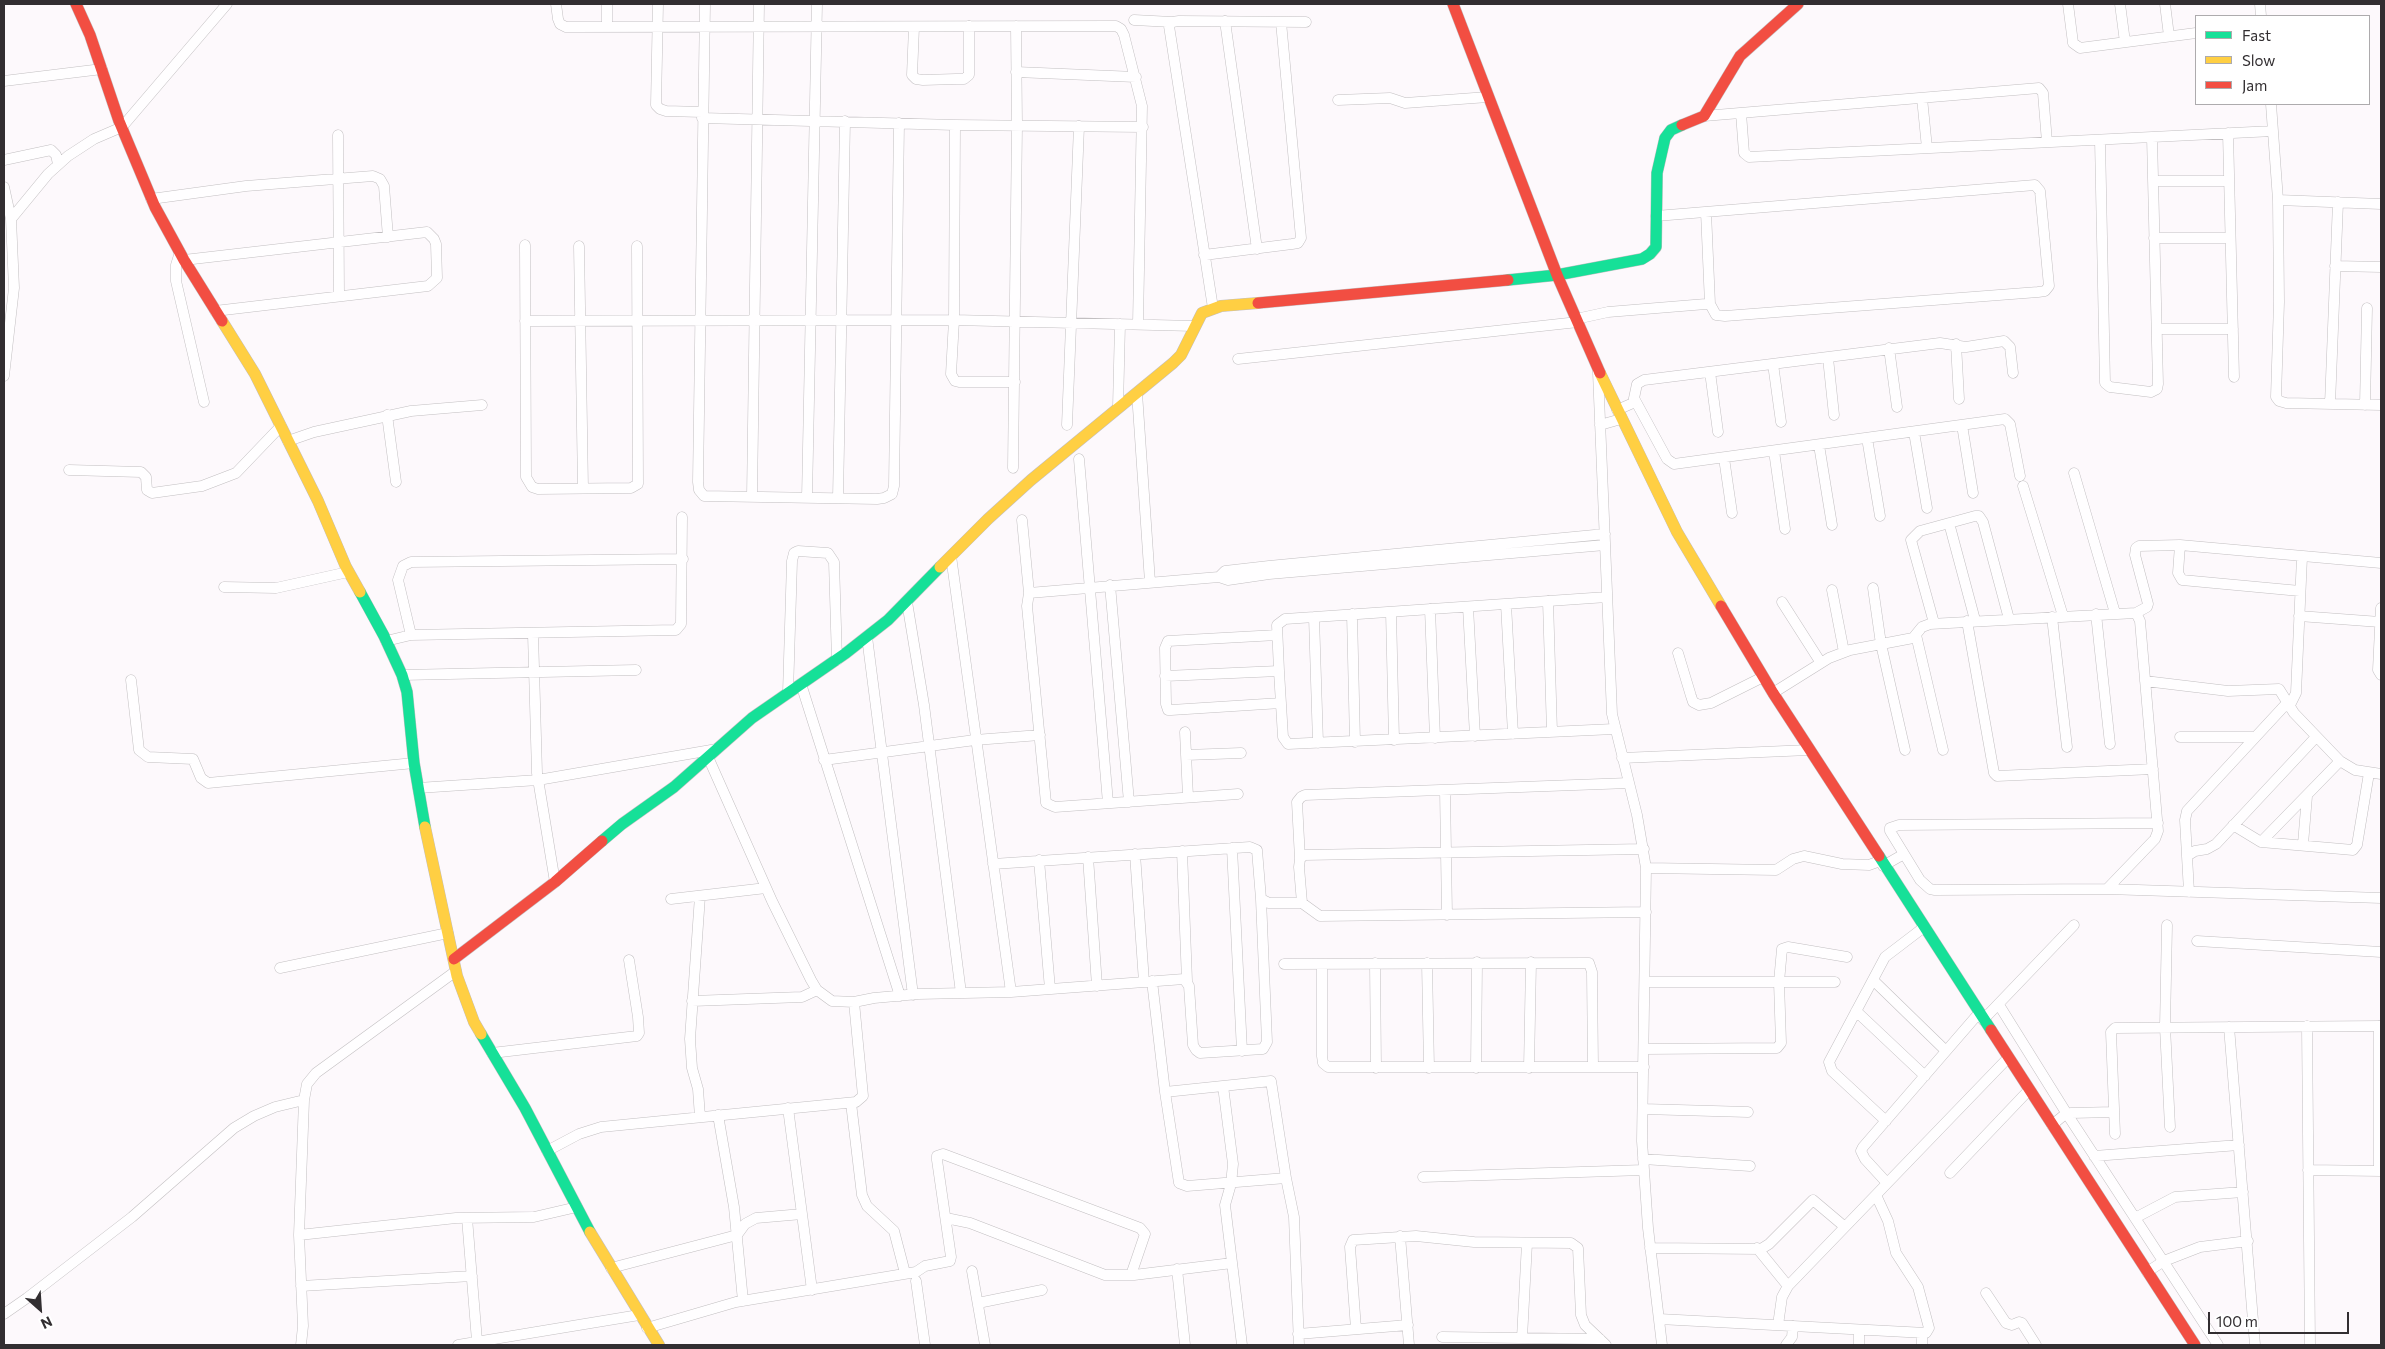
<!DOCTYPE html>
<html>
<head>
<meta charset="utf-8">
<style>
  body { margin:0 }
  #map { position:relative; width:2385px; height:1349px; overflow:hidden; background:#fdf9fc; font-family:Commissioner,sans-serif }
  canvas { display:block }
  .frame { position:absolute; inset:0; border:5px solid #322e31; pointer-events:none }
  .legend { position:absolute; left:2195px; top:15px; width:175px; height:90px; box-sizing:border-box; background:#fff; border:1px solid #adabad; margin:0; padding:6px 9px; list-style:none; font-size:15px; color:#322e31 }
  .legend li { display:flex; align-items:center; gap:10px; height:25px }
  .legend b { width:25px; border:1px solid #adabad }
  .north { position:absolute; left:15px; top:1284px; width:50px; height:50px; -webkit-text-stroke:4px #fff; paint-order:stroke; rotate:154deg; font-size:14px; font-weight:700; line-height:20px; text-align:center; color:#322e31 }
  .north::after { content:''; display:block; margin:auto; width:18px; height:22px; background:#322e31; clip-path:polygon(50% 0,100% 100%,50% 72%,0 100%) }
  .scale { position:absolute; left:2208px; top:1312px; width:141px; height:22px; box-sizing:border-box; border:2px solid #322e31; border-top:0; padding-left:6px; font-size:15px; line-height:18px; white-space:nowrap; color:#322e31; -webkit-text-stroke:4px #fff; paint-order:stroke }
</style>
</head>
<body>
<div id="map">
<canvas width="2385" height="1349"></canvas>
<div class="frame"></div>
<ul class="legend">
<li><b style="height:6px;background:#16e098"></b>Fast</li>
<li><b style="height:6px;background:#ffcf43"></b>Slow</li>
<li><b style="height:6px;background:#f24e42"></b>Jam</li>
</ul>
<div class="north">N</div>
<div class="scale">100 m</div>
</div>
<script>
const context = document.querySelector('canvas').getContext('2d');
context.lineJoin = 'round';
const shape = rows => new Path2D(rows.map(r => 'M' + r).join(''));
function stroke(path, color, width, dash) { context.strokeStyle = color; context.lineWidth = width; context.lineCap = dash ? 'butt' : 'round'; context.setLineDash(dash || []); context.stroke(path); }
const street = shape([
  [556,4,558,19,560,24,566,27,1116,26,1121,29,1124,35,1142,106,1138,324],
  [658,4,656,105,660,109,666,111,702,112],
  [705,4,698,482,699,490,704,496,877,499,884,498,892,494,894,486,899,123],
  [2068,4,2073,43,2080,48,2196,33],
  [2120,4,2125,42],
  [2165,4,2169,36],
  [2260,4,2261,16],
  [1134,20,1172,22],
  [1225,21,1257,249],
  [607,26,607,4],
  [914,27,912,75,916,79,923,80,956,79,964,79,969,75,969,26],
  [1016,72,1136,77],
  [4,81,102,69],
  [1922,98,1927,148],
  [1338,100,1390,98,1405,103,1488,97],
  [2271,104,2278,200,2279,302,2276,397,2279,401,2286,403,2381,405],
  [1741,113,1744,153,1749,157,2273,131],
  [1704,116,2039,88,2043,93,2047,142],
  [702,118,955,125,1143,127],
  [955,125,954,320,951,374,955,381,959,382,1015,382],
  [2228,133,2234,377],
  [338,135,339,296],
  [2100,140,2105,383,2110,387,2151,392,2157,389,2158,384,2152,137],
  [4,160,51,150,56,155,58,164],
  [2153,181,2229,181],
  [4,187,11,219],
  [151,199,246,186,373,176,380,179,384,186,388,237],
  [2278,200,2381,204],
  [1706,212,1710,304],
  [2154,238,2230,238],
  [525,245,526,477,532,487,538,489,631,488,638,484,637,246],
  [579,246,583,488],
  [180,252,176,265,176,281,204,402],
  [1204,255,1292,244,1298,243,1301,238,1281,22],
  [184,260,427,232,434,239,436,244,437,278,428,286,215,311],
  [2335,266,2381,267],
  [1213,308,1169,26,1172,22,1179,21,1306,22],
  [1576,319,1608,312,1706,304,1710,304,1716,315,1725,316,2038,292,2045,291,2049,286,2040,191,2035,185,1656,216],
  [525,321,954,320,1194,326],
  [2157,329,2233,329],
  [1956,344,1959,399],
  [1889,348,1897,407],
  [1828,358,1834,415],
  [1238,359,1578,322],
  [1773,364,1781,422],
  [1598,372,1612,714,1637,815,1646,868,1642,1141,1648,1228,1662,1345],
  [1710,372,1718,432],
  [4,376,14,288,11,219,48,174,68,156,94,139,122,127,227,4],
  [1137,393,1150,582],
  [1635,400,1667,459,1674,464,2005,419,2010,424,2020,476],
  [2330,404,2338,202],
  [2365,405,2367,308],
  [1118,407,1120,324],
  [1617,410,1633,403,1637,384,1644,380,1940,343,1966,347,2004,341,2010,347,2013,373],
  [387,415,396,482],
  [1067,425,1079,126],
  [1600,425,1621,419],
  [1962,425,1973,493],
  [1914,432,1927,508],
  [1867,438,1880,516],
  [288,441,314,432,411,411,482,405],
  [1819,445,1832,525],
  [1774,451,1785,529],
  [1724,458,1732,513],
  [1079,459,1108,803],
  [1013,468,1017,125,1016,26],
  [69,470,141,472,146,477,147,490,152,493,202,486,236,473,281,426],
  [2074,473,2115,613],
  [2023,486,2063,616],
  [752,497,759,4],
  [807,498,817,4],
  [838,498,845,121],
  [1022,520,1029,593],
  [1949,523,1975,620],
  [2180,545,2178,573,2182,580,2300,591],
  [951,556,1011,992],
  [1219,577,1225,571,1269,566,1605,534],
  [1110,585,1129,802],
  [224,587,276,588,348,572],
  [1873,588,1881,644,1905,750],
  [1832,590,1844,652],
  [1607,597,1285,619,1277,625,1279,671,1283,737,1288,744,1614,729],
  [1548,601,1552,732],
  [907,602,924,705,961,993],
  [1782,602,1821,663],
  [1506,604,1513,734],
  [1468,607,1475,736],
  [2381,608,2378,670,2381,675],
  [1430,609,1435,738],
  [1391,612,1394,740],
  [2136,613,2147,607,2148,604,2135,555,2136,548,2139,546,2180,545,2381,563],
  [1352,614,1355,742],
  [2096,614,2110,744],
  [2299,616,2380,622],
  [1314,617,1318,743],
  [2052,617,2067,747],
  [1967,621,1994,773,1997,776,2153,769],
  [1934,623,1911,540,1920,531,1975,516,1979,516,1983,522,2009,619],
  [533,634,537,773,555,882],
  [411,635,398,580,403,566,411,562,683,559],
  [1277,635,1168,641,1165,648,1166,704,1168,710,1171,710,1281,703],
  [1916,635,1943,750],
  [867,637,913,995],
  [386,641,411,635,676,630,681,624,682,517],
  [1678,653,1691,696,1693,702,1699,705,1711,703,1763,677],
  [402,675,636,670],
  [1165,676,1279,671],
  [131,680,139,750,148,757,193,759,201,778,208,783,414,763],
  [2145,681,2228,691,2279,689,2294,713,2340,761,2355,770,2381,774],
  [801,684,900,996],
  [788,693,792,561,794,553,798,551,828,553,834,562,837,660],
  [1773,693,1829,658,1850,650,1913,638,1922,627,1930,624,2136,613,2140,621,2158,831,2155,839,2107,889],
  [2289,707,2296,693,2302,557],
  [1185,732,1188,797],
  [2180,737,2254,737],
  [1186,755,1241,753],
  [708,757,772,901,811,980,817,990,832,1001,854,1002],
  [1622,758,1809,750],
  [824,760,975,740,1040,735],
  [418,788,538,780,717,749],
  [1445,790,1447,915],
  [1238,794,1055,807,1046,803,1027,606,1029,593,1219,577,1228,580,1269,574,1605,545],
  [2158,823,1899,825,1890,828,1890,831,1920,880,1930,889,1935,890,2107,889,2381,898],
  [2233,825,2261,842,2353,850,2357,845,2369,773],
  [2261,842,2340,761],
  [2303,844,2307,796],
  [1232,848,1242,1051],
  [1182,851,1187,981],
  [1135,854,1144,982],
  [2187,856,2195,851,2207,849,2216,844,2316,737],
  [1088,857,1097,986],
  [1300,859,1297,802,1301,797,1305,795,1629,783],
  [1039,860,1050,989],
  [993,864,1250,847,1257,850,1261,899,1269,903,1302,903,1320,916,1646,912],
  [1883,866,1904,854],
  [1646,868,1776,870,1793,859,1804,856,1842,864,1869,865,1880,861],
  [2189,892,2185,820,2187,811,2287,703],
  [671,899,766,888],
  [1302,903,1299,867,1300,859,1304,855,1644,849],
  [2167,925,2165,1027,2170,1127],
  [2197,941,2381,952],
  [1375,963,1376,1068],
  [1427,963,1429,1068],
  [1284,964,1589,963,1592,972,1593,1067],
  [1322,964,1322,1056,1323,1063,1328,1067,1644,1067],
  [280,968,448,933],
  [1873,980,1946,1051],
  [1152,981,1165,1092,1179,1183,1187,1186,1286,1178],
  [1645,982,1835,982],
  [692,1001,802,997,817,990],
  [1999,1005,2067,1114,2218,1345],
  [1856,1011,1925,1076],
  [1983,1020,2074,925],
  [2307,1026,2310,1345],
  [2229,1027,2255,1345],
  [1644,1049,1777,1048,1781,1043,1779,982,1782,949,1788,947,1847,957],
  [492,1053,637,1036,639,1033,638,1017,629,960],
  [1476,1068,1477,962],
  [1529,1068,1531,962],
  [1223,1086,1233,1164,1231,1184,1225,1205,1242,1345],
  [1165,1092,1271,1081,1286,1178,1294,1217,1299,1345],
  [851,1103,862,1195,867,1206,894,1231,905,1273],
  [788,1108,812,1290],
  [1643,1109,1748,1112],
  [718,1115,734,1207,743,1301],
  [700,1117,698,1089,692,1068,690,1039,700,896],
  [1886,1121,1832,1071,1829,1062,1885,957,1923,928],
  [2052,1125,2063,1116,2071,1113,2114,1112],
  [2115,1134,2111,1032,2115,1028,2381,1026],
  [547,1151,579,1134,601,1127,856,1102,863,1096,854,1002,874,998,918,994,1011,992,1184,979,1189,986,1193,1045,1196,1050,1200,1053,1263,1049,1267,1042,1261,899],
  [2094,1156,2239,1145],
  [1643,1159,1750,1166],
  [2308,1170,2381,1171],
  [2379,1171,2379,1026],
  [1950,1173,2029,1090],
  [1423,1177,1644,1170],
  [1887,1183,1865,1159,1861,1151,1863,1147,1979,1013],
  [467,1218,477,1341],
  [946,1218,970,1223,1105,1275,1134,1275,1232,1263],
  [2135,1218,2175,1197,2243,1192],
  [299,1235,456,1218,534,1217,577,1207],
  [1400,1236,1409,1345],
  [1650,1248,1761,1249,1769,1244,1813,1200,1845,1227],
  [1757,1248,1788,1286],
  [611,1268,737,1235,745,1224,756,1218,802,1214],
  [1177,1269,1185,1345],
  [972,1271,985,1345],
  [2147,1272,2164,1261,2200,1247,2248,1241],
  [916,1281,925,1345],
  [301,1286,472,1276],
  [1986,1293,2006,1323,2012,1325,2019,1322,2022,1323,2036,1345],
  [978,1303,1042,1290],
  [4,1314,27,1298,132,1217,234,1128,254,1116,275,1107,304,1100],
  [1659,1319,1926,1333,1929,1328,1918,1287,1896,1253,1888,1221,1876,1195],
  [1778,1325,1782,1297,1788,1286,2008,1058],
  [647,1328,736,1302,916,1272,925,1266,950,1261,951,1257,937,1160,937,1156,943,1154,1140,1228,1145,1234,1131,1275],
  [1356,1329,1350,1247,1353,1240,1416,1236,1474,1242,1571,1243,1578,1248,1581,1315,1585,1325,1606,1345],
  [1859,1330,1859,1345],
  [1298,1334,1408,1325],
  [1922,1334,1922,1345],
  [1442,1337,1600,1339],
  [1522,1338,1527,1243],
  [301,1345,303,1326,299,1235,304,1100,307,1084,316,1073,456,971],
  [458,1345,639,1315],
  [1786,1345,1792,1337,1793,1326]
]);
const fast = shape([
  [1508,280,1557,275,1642,259,1650,254,1656,247,1657,173,1665,138,1671,130,1682,125],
  [360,592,384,636,402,675,407,692,414,763,425,827],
  [602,841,622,824,674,787,752,718,846,653,888,620,940,567],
  [1879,856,1991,1030],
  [481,1034,525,1108,590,1232]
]);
const slow = shape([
  [222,321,255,374,318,501,346,567,360,592],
  [1600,373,1677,532,1721,606],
  [940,567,988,519,1031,480,1173,363,1181,355,1202,313,1221,306,1258,303],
  [425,827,457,976,474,1022,481,1034],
  [590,1232,659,1345]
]);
const jam = shape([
  [76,4,90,35,119,121,155,207,184,260,222,321],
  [1453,4,1557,275,1600,373],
  [1682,125,1704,116,1740,56,1798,4],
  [1258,303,1508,280],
  [1721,606,1773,693,1879,856],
  [454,959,555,882,602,841],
  [1991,1030,2195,1345]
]);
stroke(street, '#c2bfc1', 11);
stroke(fast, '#c2bfc1', 12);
stroke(slow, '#c2bfc1', 12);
stroke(jam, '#c2bfc1', 12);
stroke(street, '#fffeff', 10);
stroke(fast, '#16e098', 11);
stroke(slow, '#ffcf43', 11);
stroke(jam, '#f24e42', 11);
</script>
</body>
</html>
